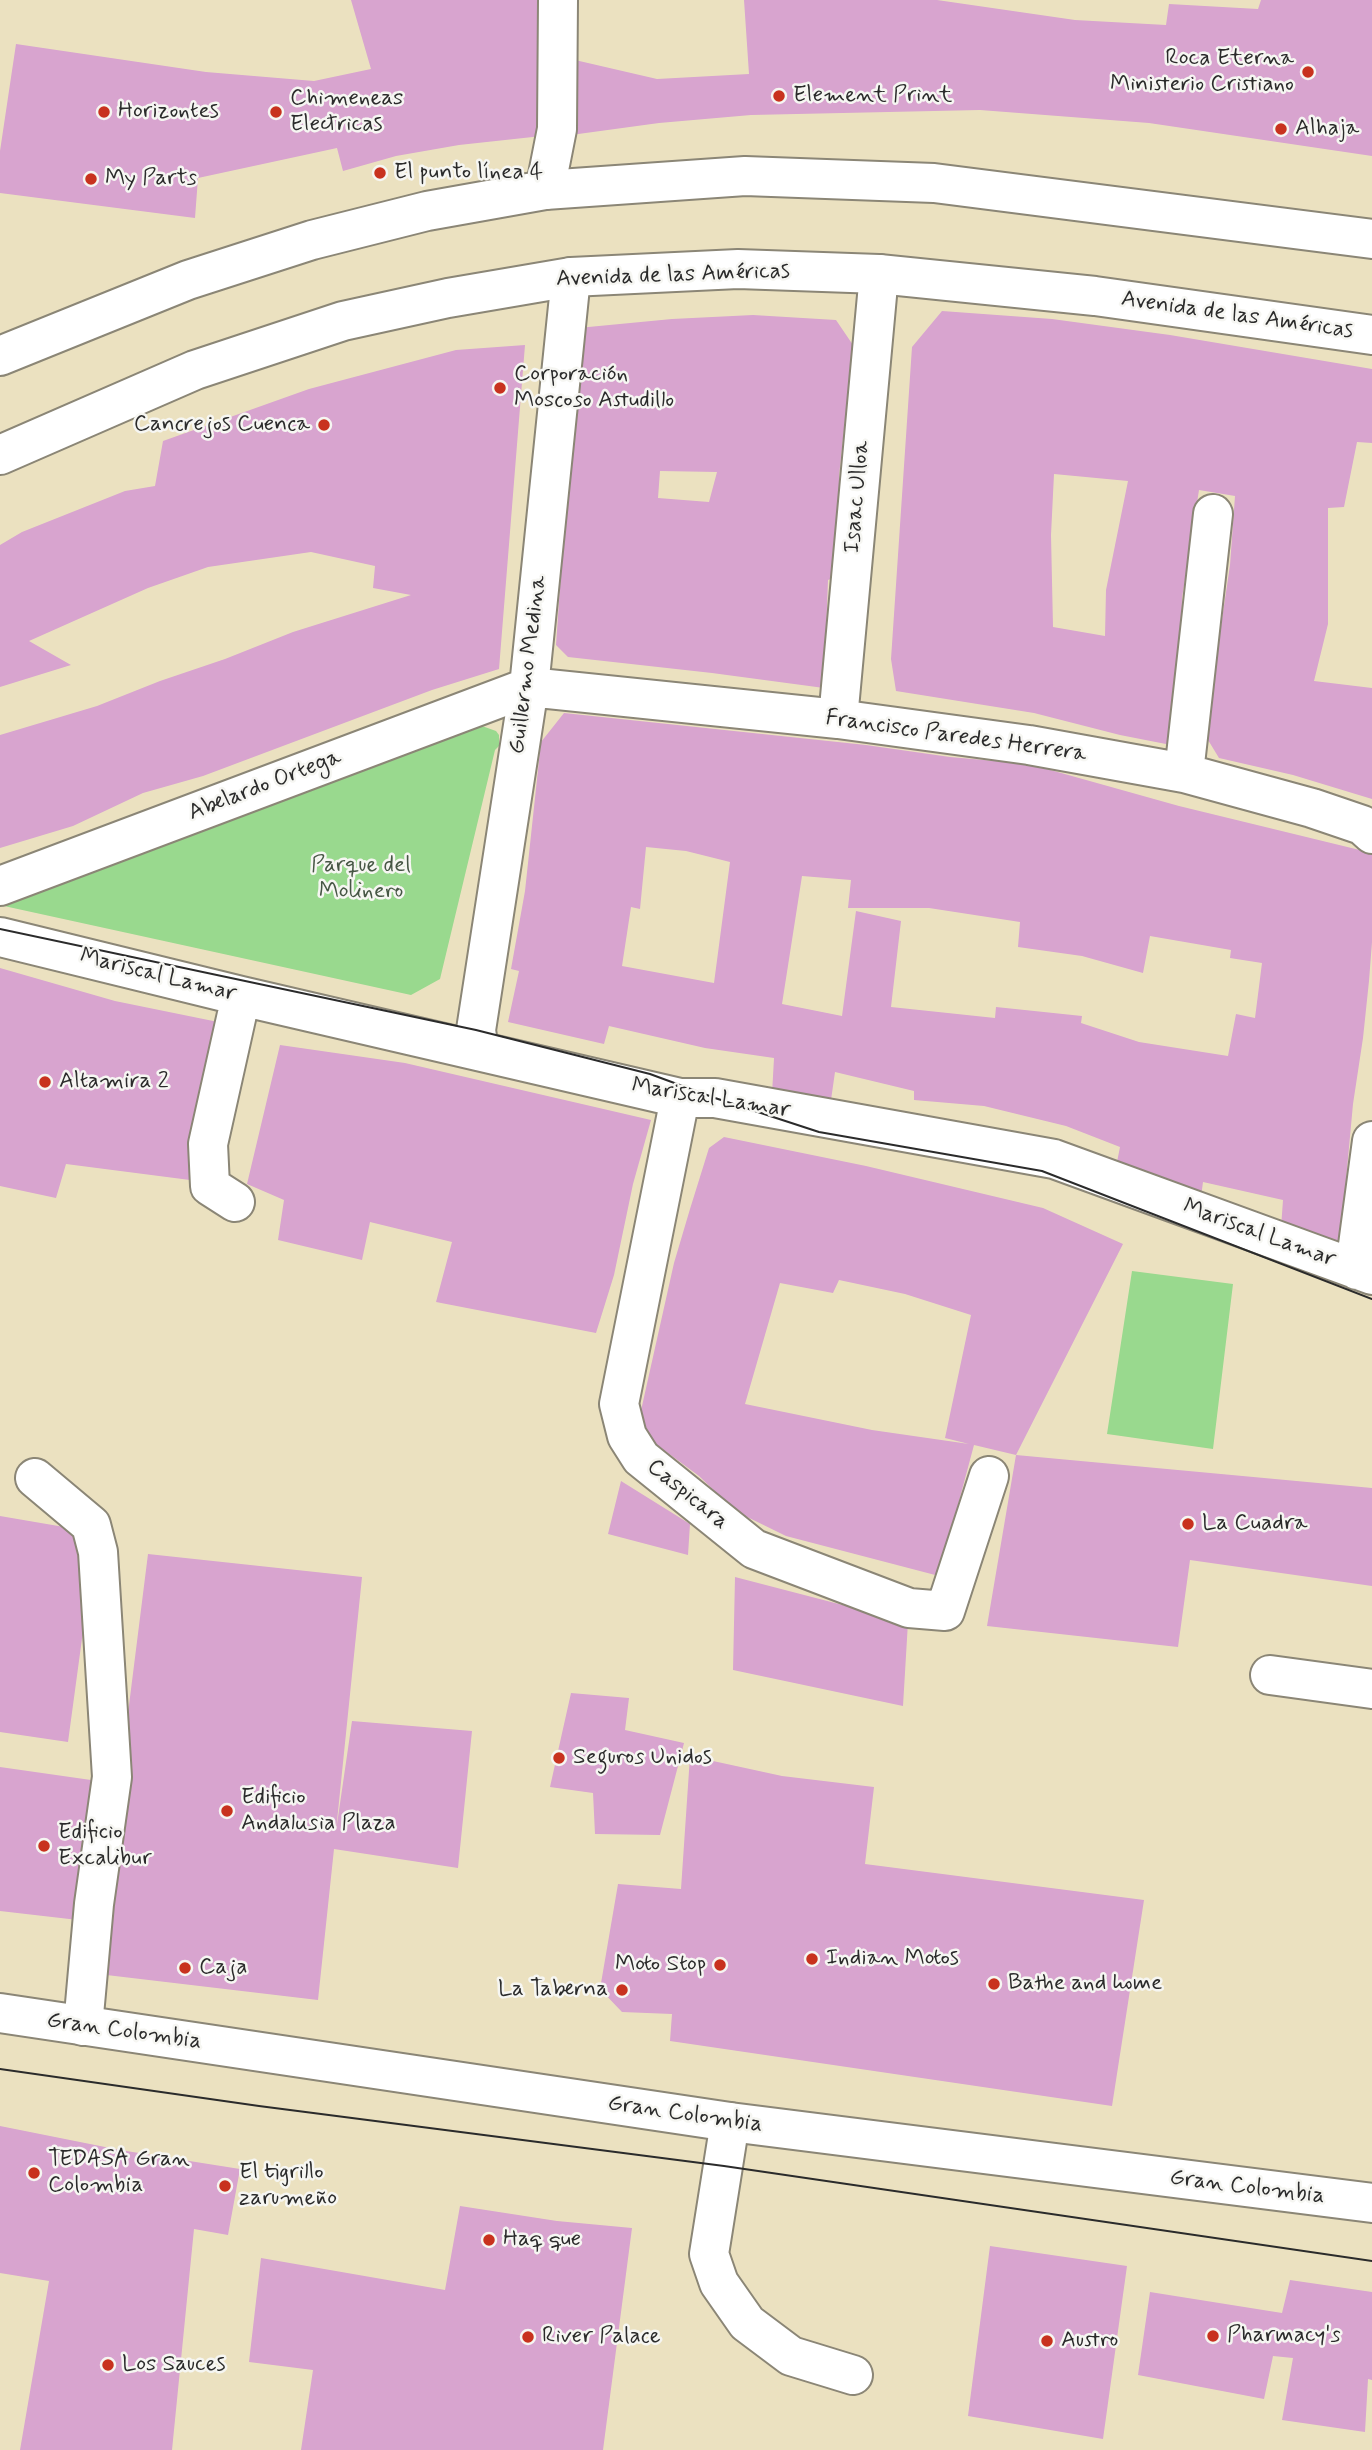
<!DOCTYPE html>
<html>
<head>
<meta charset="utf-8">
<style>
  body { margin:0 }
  canvas { display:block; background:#ebe1c0 }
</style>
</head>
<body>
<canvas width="1372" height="2450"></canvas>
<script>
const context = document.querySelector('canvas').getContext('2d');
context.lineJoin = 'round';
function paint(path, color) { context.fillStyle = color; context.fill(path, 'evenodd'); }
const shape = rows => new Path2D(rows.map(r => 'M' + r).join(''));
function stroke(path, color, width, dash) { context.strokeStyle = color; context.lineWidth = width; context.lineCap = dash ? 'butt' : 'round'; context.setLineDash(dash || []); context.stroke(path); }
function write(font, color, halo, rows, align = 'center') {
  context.font = font + ' Mynerve,sans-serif'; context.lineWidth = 5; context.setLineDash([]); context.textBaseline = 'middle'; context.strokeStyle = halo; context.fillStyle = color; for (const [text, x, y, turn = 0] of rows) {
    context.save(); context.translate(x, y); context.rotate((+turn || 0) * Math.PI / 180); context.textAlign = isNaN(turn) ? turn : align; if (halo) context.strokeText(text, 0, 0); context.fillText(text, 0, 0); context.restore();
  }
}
paint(shape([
  [482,726,496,731,499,735,499,746,495,750,440,979,411,995,4,906,4,902],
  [1132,1271,1233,1284,1213,1449,1107,1434]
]), '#99d98e');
paint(shape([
  [351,0,538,0,542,136,459,145,396,156,343,171,337,148,198,178,195,218,0,193,0,151,16,44,206,72,314,81,371,69],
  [744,0,937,0,1075,20,1166,25,1169,4,1258,9,1261,0,1372,0,1372,156,1149,123,980,110,751,115,659,123,571,135,575,60,657,79,749,74],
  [942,311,1052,319,1170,335,1372,369,1372,443,1357,442,1344,507,1328,508,1328,624,1314,681,1372,688,1372,799,1293,775,1219,758,1205,735,1230,565,1235,496,1199,490,1182,598,1181,641,1171,745,1120,735,1034,713,896,691,891,659,912,347],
  [1054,474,1128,481,1106,590,1105,636,1053,627,1051,535],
  [753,315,836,320,853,345,839,476,839,576,828,580,824,688,712,673,568,657,556,645,578,328,672,319],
  [660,471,717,472,709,502,658,498],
  [525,345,499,669,432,690,203,776,143,793,73,826,0,848,0,735,97,706,160,681,225,659,293,632,411,595,373,588,375,566,311,552,208,567,148,588,29,641,71,665,0,687,0,545,22,532,125,491,155,486,163,441,309,389,456,350],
  [564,713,866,745,950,757,1029,764,1179,806,1372,853,1372,942,1369,981,1363,1038,1353,1104,1340,1245,1281,1228,1283,1200,1203,1182,1201,1197,1116,1167,1120,1147,1066,1126,984,1106,914,1100,914,1091,835,1072,831,1100,772,1094,774,1058,705,1048,609,1026,604,1044,508,1022,519,971,511,969,525,891,541,742],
  [646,847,686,851,730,862,714,983,622,966,631,907,640,909],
  [802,876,851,880,848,908,929,908,1020,922,1018,947,1082,956,1143,973,1150,936,1231,950,1230,958,1262,963,1255,1018,1236,1014,1228,1056,1139,1042,1081,1023,1082,1016,996,1007,995,1018,891,1007,901,921,856,911,842,1016,782,1004],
  [0,968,115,1001,223,1023,190,1180,66,1164,56,1198,0,1186],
  [280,1045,405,1063,651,1120,633,1184,614,1275,596,1333,436,1302,452,1242,370,1222,362,1260,278,1240,284,1200,247,1184],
  [724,1137,866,1166,1043,1208,1123,1244,1016,1455,1372,1488,1372,1586,1190,1560,1178,1647,987,1626,1016,1455,974,1445,939,1576,786,1536,735,1511,699,1476,649,1439,640,1415,674,1263,690,1209,709,1148],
  [839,1280,905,1294,971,1315,945,1438,969,1444,872,1430,745,1404,780,1283,833,1293],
  [621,1481,690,1524,688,1555,608,1534],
  [0,1516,70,1528,89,1587,68,1742,0,1732],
  [148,1554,362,1577,336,1831,352,1721,472,1731,458,1868,334,1849,318,2000,98,1974,103,1912],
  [735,1577,908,1622,903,1706,733,1670],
  [571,1693,629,1698,625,1730,684,1743,660,1835,595,1834,593,1793,550,1787],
  [690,1756,782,1776,874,1787,865,1864,1144,1900,1112,2106,670,2041,672,2014,622,2012,600,1989,618,1884,681,1889],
  [0,1767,98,1781,78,1920,0,1911],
  [0,2126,120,2150,240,2169,228,2235,194,2229,172,2450,20,2450,49,2281,0,2273],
  [460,2206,557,2221,632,2228,603,2450,301,2450,313,2370,249,2362,261,2258,445,2290],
  [990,2246,1127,2266,1103,2439,968,2416],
  [1290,2280,1372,2292,1372,2380,1368,2379,1365,2432,1282,2420,1293,2358,1273,2356,1264,2399,1138,2375,1150,2292,1282,2313]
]), '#d8a4cf');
const minor = shape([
  [545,190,557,129,558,0],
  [838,719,879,274],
  [1184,773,1213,514],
  [0,886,529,687,838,719,1029,745,1184,773,1312,808,1362,825,1372,834],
  [0,937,241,996,680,1098,715,1098,1054,1159,1372,1275],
  [479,1051,476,1030,529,687,571,277],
  [680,1098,619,1404,627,1436,641,1458,754,1549,909,1608,945,1611,989,1476],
  [235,1202,210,1186,208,1144,241,996],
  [1357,1270,1356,1260,1372,1141],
  [35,1478,91,1525,98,1552,112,1777,94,1904,83,2026],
  [1270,1675,1372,1689],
  [730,2122,709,2254,719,2283,747,2323,791,2356,853,2375]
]);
const major = shape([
  [0,356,188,280,312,240,427,211,545,190,745,176,934,183,1372,239],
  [0,455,195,370,343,321,448,298,571,277,738,269,879,274,1095,296,1372,335],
  [0,2013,730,2122,1372,2203]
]);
stroke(minor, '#8b8676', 42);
stroke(major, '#8b8676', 42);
stroke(minor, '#fff', 38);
stroke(major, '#fff', 38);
stroke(shape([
  [0,929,476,1030,650,1074,715,1098,819,1132,1042,1171,1372,1299],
  [0,2069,259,2106,724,2166,1372,2261]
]), '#2b2b2b', 2);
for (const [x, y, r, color] of [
  [1308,72,7,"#c8321e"],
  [779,96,7,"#c8321e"],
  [104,112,7,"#c8321e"],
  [276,112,7,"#c8321e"],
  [1281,129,7,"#c8321e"],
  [380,173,7,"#c8321e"],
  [91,179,7,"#c8321e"],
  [500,388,7,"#c8321e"],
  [324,425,7,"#c8321e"],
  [45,1082,7,"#c8321e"],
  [1188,1524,7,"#c8321e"],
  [559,1758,7,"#c8321e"],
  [227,1811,7,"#c8321e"],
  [44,1846,7,"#c8321e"],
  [812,1959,7,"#c8321e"],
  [720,1965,7,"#c8321e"],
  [185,1968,7,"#c8321e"],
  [994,1984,7,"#c8321e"],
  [622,1990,7,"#c8321e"],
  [34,2173,7,"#c8321e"],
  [225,2186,7,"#c8321e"],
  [489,2240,7,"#c8321e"],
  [1213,2336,7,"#c8321e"],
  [528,2337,7,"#c8321e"],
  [1047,2341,7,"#c8321e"],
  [108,2365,7,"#c8321e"]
]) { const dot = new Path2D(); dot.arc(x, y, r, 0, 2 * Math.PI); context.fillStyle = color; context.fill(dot); stroke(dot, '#f6f6f2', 2.5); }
write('23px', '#2b2b2b', '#f6f6f2', [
  ["Roca Eterna",1294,59,"right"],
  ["Ministerio Cristiano",1294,85,"right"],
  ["Element Print",793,96],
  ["Chimeneas",290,99],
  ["Electricas",290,125],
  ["Horizontes",118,112],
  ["Alhaja",1295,129],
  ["El punto línea 4",394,173],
  ["My Parts",105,179],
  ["Corporación",514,375],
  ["Moscoso Astudillo",514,401],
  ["Cancrejos Cuenca",310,425,"right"],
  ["Altamira 2",59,1082],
  ["La Cuadra",1202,1524],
  ["Seguros Unidos",573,1758],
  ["Edificio",241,1798],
  ["Andalusia Plaza",241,1824],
  ["Edificio",58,1833],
  ["Excalibur",58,1859],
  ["Indian Motos",826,1959],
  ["Moto Stop",706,1965,"right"],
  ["Caja",199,1968],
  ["Bathe and home",1008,1984],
  ["La Taberna",608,1990,"right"],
  ["TEDASA Gran",48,2160],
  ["Colombia",48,2186],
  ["El tigrillo",239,2173],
  ["zarumeño",239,2199],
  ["Haq que",503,2240],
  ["Pharmacy's",1227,2336],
  ["River Palace",542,2337],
  ["Austro",1061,2341],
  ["Los Sauces",122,2365]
], 'left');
write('23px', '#2b2b2b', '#f6f6f2', [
  ["Avenida de las Américas",673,276,-2],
  ["Avenida de las Américas",1237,316,8],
  ["Isaac Ulloa",858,497,-85],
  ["Guillermo Medina",529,665,-83],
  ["Francisco Paredes Herrera",956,737,8],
  ["Abelardo Ortega",265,786,-21],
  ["Mariscal Lamar",158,976,14],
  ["Mariscal Lamar",711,1099,9],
  ["Mariscal Lamar",1259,1234,20],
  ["Caspicara",687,1495,39],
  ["Gran Colombia",124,2032,8],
  ["Gran Colombia",685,2115,8],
  ["Gran Colombia",1247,2188,7]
]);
write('23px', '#465644', '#f6f6f2', [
  ["Parque del",361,866],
  ["Molinero",361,892]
]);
</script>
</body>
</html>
